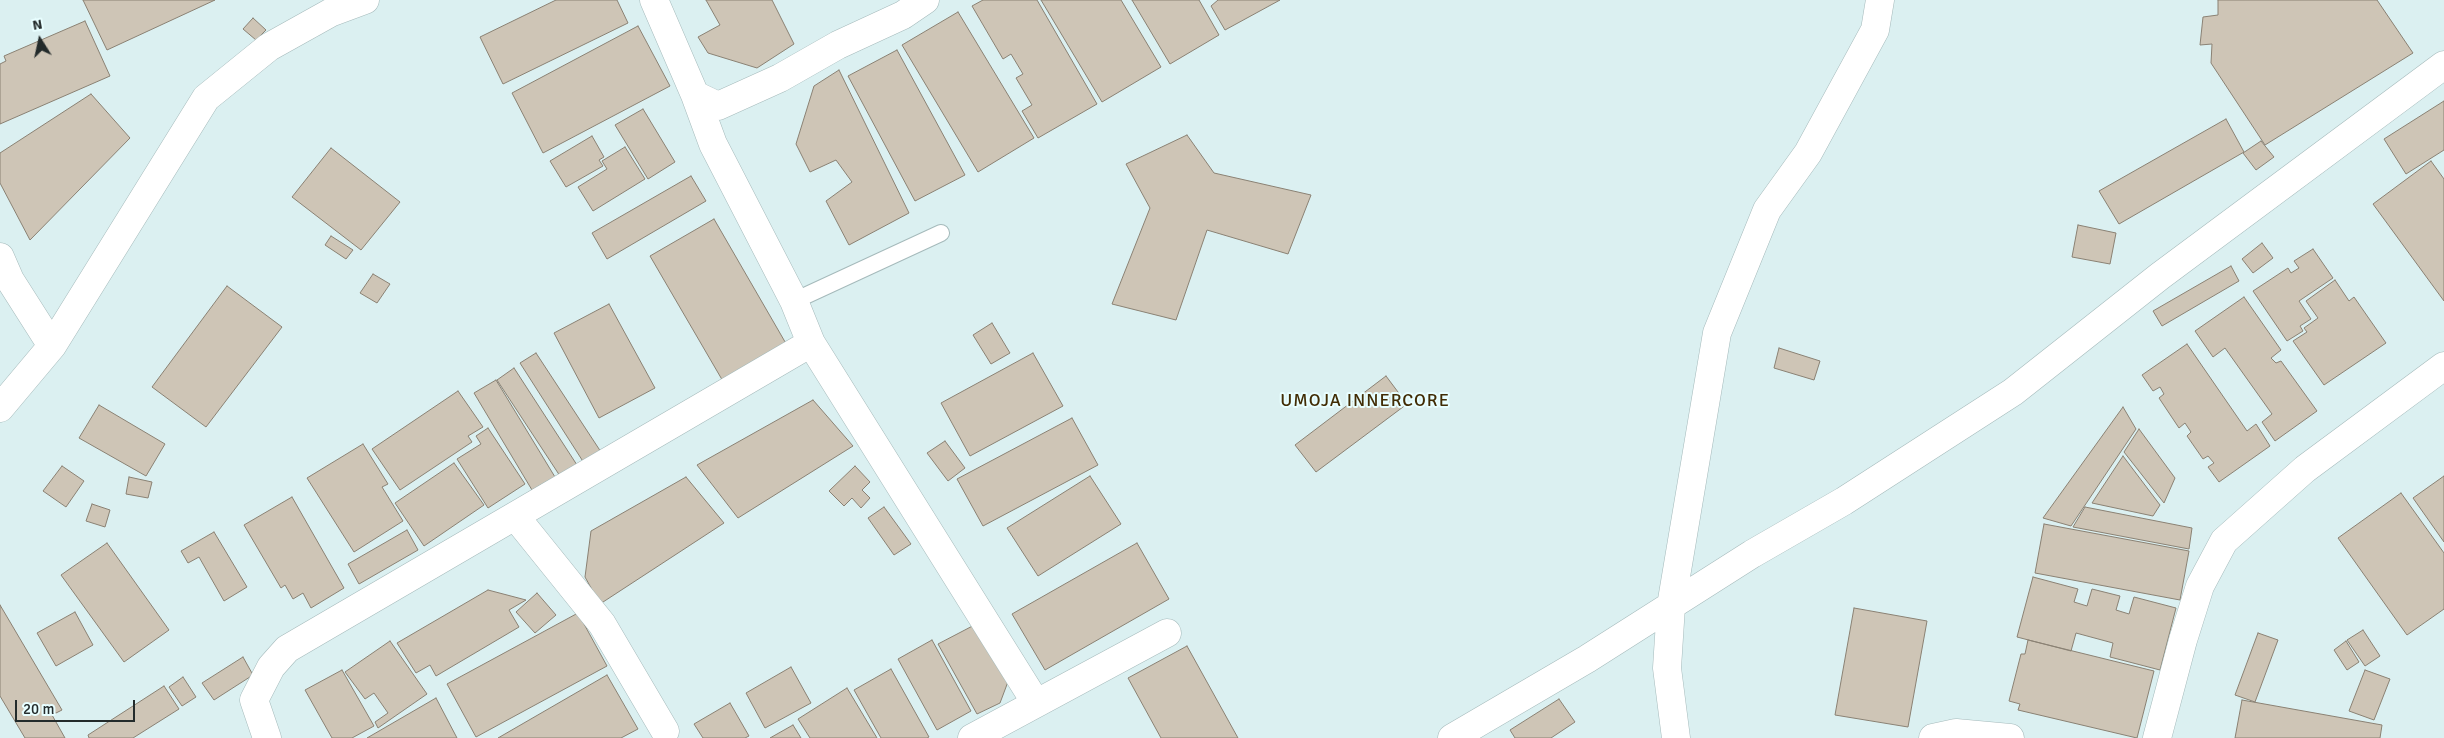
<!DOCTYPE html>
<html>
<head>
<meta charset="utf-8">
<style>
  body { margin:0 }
  #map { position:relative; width:2444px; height:738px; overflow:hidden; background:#dbf0f1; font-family:Signika,sans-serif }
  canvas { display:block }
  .north { position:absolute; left:15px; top:15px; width:50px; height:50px; -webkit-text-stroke:4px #e8feff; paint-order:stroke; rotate:350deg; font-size:14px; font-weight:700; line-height:20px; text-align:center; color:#232b2b }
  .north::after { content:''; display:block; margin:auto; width:18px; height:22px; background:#232b2b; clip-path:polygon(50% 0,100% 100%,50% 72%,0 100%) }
  .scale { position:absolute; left:15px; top:700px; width:120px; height:22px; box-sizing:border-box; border:2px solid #232b2b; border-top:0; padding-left:6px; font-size:15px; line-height:18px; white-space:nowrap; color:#232b2b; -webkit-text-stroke:4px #e8feff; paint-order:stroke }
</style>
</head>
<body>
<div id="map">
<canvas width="2444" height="738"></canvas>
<div class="north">N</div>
<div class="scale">20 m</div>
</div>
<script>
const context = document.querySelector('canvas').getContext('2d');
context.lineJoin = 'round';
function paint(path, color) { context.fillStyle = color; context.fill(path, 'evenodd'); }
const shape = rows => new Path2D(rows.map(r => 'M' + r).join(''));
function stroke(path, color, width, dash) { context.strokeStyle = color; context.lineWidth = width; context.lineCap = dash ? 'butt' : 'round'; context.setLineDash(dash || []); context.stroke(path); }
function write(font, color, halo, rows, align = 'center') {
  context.font = font + ' Signika,sans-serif'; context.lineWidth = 4; context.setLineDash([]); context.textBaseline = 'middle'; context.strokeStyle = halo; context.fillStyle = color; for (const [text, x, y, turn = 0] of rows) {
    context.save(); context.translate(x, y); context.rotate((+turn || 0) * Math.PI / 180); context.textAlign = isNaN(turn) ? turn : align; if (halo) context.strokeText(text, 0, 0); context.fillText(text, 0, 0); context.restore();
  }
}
const building = shape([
  [83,0,215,0,107,50,83,0],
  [556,0,617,0,628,23,503,84,480,37,556,0],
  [706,0,772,0,794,44,757,68,708,53,698,37,720,25,706,0],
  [983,0,1037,0,1097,104,1038,138,1022,111,1032,105,1016,78,1023,74,1011,54,1003,59,972,6,983,0],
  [1041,0,1121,0,1161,67,1102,102,1041,0],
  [1132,0,1199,0,1219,35,1170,64,1132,0],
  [1218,0,1280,0,1225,30,1211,6,1218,0],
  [2218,0,2377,0,2413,53,2265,145,2211,63,2212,44,2200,45,2203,17,2218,15,2218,0],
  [958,12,1034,138,978,172,902,45,958,12],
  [253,18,266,30,256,40,243,29,253,18],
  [85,21,110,76,0,124,0,64,6,61,4,56,85,21],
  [638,26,670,86,543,153,512,93,638,26],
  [897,50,965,175,915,201,848,76,897,50],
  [839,70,909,213,849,245,826,201,852,182,836,160,810,172,796,144,814,86,839,70],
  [91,94,130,138,30,240,0,183,0,153,91,94],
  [2444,101,2444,150,2406,174,2384,139,2444,101],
  [643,109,675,162,648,179,615,125,643,109],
  [2226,119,2244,152,2119,224,2099,191,2226,119],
  [1187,135,1214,173,1311,195,1288,254,1207,230,1176,320,1112,304,1150,208,1126,164,1187,135],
  [592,136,604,157,599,160,603,166,566,187,550,161,592,136],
  [2261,141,2274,157,2256,170,2243,153,2261,141],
  [625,147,645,179,593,211,578,187,607,169,602,161,625,147],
  [331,148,400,202,361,250,292,197,331,148],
  [2431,161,2444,179,2444,301,2373,204,2431,161],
  [691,176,706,201,607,259,592,233,691,176],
  [714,219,788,347,724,383,650,256,714,219],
  [2078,225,2116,233,2110,264,2072,257,2078,225],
  [331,236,353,250,346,259,325,245,331,236],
  [2262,243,2273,258,2253,273,2242,259,2262,243],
  [2313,249,2333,278,2299,301,2311,319,2300,326,2303,331,2287,341,2253,291,2288,268,2291,273,2299,268,2294,261,2313,249],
  [2231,266,2239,281,2162,326,2153,311,2231,266],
  [373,274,390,284,377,303,360,293,373,274],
  [2335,280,2349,301,2354,297,2386,343,2324,385,2293,341,2307,332,2304,328,2318,318,2306,301,2335,280],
  [227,286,282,327,206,427,152,387,227,286],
  [2244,297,2281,350,2271,358,2276,363,2281,361,2317,411,2275,441,2262,422,2272,414,2225,348,2213,357,2195,331,2244,297],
  [609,304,655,388,599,418,554,333,609,304],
  [992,323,1010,353,991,364,973,335,992,323],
  [2187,344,2247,431,2256,424,2270,446,2219,482,2208,467,2214,463,2208,456,2203,459,2187,436,2191,432,2185,423,2179,428,2159,398,2164,394,2160,387,2153,391,2142,375,2187,344],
  [1779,348,1820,361,1814,380,1774,368,1779,348],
  [536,353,601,452,584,463,520,363,536,353],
  [1033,353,1063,406,970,456,941,403,1033,353],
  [514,368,577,465,560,476,497,380,514,368],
  [1386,376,1407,404,1316,472,1295,445,1386,376],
  [496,380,555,477,532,490,474,393,496,380],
  [458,391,483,427,468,436,472,442,400,490,372,449,458,391],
  [813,400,853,446,738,518,697,465,813,400],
  [99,405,165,444,146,476,79,438,99,405],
  [2123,407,2136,429,2071,526,2043,518,2123,407],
  [1072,418,1098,465,983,526,957,479,1072,418],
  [488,428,525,484,488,508,457,459,481,444,476,436,488,428],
  [2139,429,2175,478,2164,503,2124,452,2139,429],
  [945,441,965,468,948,481,927,453,945,441],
  [363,444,388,484,382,487,403,521,354,552,307,478,363,444],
  [2123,456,2160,505,2153,516,2092,503,2123,456],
  [454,463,484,505,424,546,395,503,454,463],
  [62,466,84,481,66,507,43,491,62,466],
  [855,466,870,482,862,490,870,498,861,508,852,498,844,506,829,491,855,466],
  [1090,476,1121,524,1038,576,1007,528,1090,476],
  [2444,476,2444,542,2413,498,2444,476],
  [129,477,152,482,148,498,126,494,129,477],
  [686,477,724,523,600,604,585,577,591,531,686,477],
  [2401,493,2444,553,2444,609,2407,635,2338,538,2401,493],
  [292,497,344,588,311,608,303,593,293,599,285,585,281,588,244,525,292,497],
  [92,504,110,510,105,527,86,521,92,504],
  [884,507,911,544,894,555,868,518,884,507],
  [2085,507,2192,528,2189,549,2073,527,2085,507],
  [2044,524,2189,551,2180,600,2035,573,2044,524],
  [407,530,418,550,359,584,348,564,407,530],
  [214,532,247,587,224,601,199,557,188,563,181,551,214,532],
  [107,543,169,630,124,662,61,575,107,543],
  [1137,543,1169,599,1045,670,1012,614,1137,543],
  [2033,577,2078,589,2074,602,2087,606,2092,589,2120,596,2116,610,2129,614,2134,597,2176,608,2160,670,2110,657,2113,643,2076,633,2071,651,2017,637,2033,577],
  [488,590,526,600,509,610,519,627,436,676,430,665,416,673,397,643,488,590],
  [537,593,556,615,535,633,516,612,537,593],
  [0,605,62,710,52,715,65,738,25,738,0,696,0,605],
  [1854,608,1927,621,1908,727,1835,715,1854,608],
  [75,612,93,645,56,666,37,633,75,612],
  [578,613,607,666,476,737,447,684,578,613],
  [984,620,1012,671,1000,703,977,714,938,644,984,620],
  [2363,630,2380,656,2365,666,2347,640,2363,630],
  [2258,633,2278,640,2255,702,2235,695,2258,633],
  [932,640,971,711,937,730,898,659,932,640],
  [2028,640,2154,671,2137,738,2018,710,2020,704,2009,701,2021,654,2025,654,2028,640],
  [390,641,427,694,378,728,375,722,388,713,374,693,365,699,345,672,390,641],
  [2346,641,2359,662,2347,670,2334,650,2346,641],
  [1187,646,1238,738,1161,738,1128,678,1187,646],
  [243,657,253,675,214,700,202,683,243,657],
  [791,667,811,703,765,728,746,693,791,667],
  [891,669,929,737,927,738,881,738,854,690,891,669],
  [342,670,374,726,352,738,332,738,305,690,342,670],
  [2365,670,2390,679,2374,720,2349,711,2365,670],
  [607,675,638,729,621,738,498,738,607,675],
  [183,677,196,697,182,706,169,687,183,677],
  [164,686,179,709,133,738,89,738,88,735,164,686],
  [847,688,877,738,810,738,798,719,847,688],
  [436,698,457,738,367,738,436,698],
  [1559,699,1575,722,1551,738,1515,738,1510,730,1559,699],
  [2242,700,2382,725,2380,738,2235,738,2242,700],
  [730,703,749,736,745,738,703,738,694,724,730,703],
  [793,725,801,738,770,738,793,725]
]);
paint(building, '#cec5b6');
stroke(building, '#8a8173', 1);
const service = shape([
  [794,301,941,233]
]);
const minor = shape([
  [654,0,695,95,713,144,794,301,811,343,1036,703],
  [695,95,718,106,780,78,838,45,903,15,925,0],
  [0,257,10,280,52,346],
  [0,408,52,346,206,98,269,47,330,13,365,0],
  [515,516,602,624,665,731],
  [267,738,254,700,271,667,287,649,811,343],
  [972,738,1167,633],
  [1452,738,1587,659,1752,554,1844,501,2013,392,2160,276,2444,65],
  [1676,738,1667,668,1671,606,1717,333,1767,210,1808,153,1875,30,1880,0],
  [1933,738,1956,733,2010,738],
  [2157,738,2183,640,2200,586,2224,541,2305,469,2444,366]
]);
stroke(service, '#a5babb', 18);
stroke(minor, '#a5babb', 29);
stroke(service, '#fff', 16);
stroke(minor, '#fff', 28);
context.letterSpacing = '1px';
write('18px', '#412c05', '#e8feff', [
  ["UMOJA INNERCORE",1365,401]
]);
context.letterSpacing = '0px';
</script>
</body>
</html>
